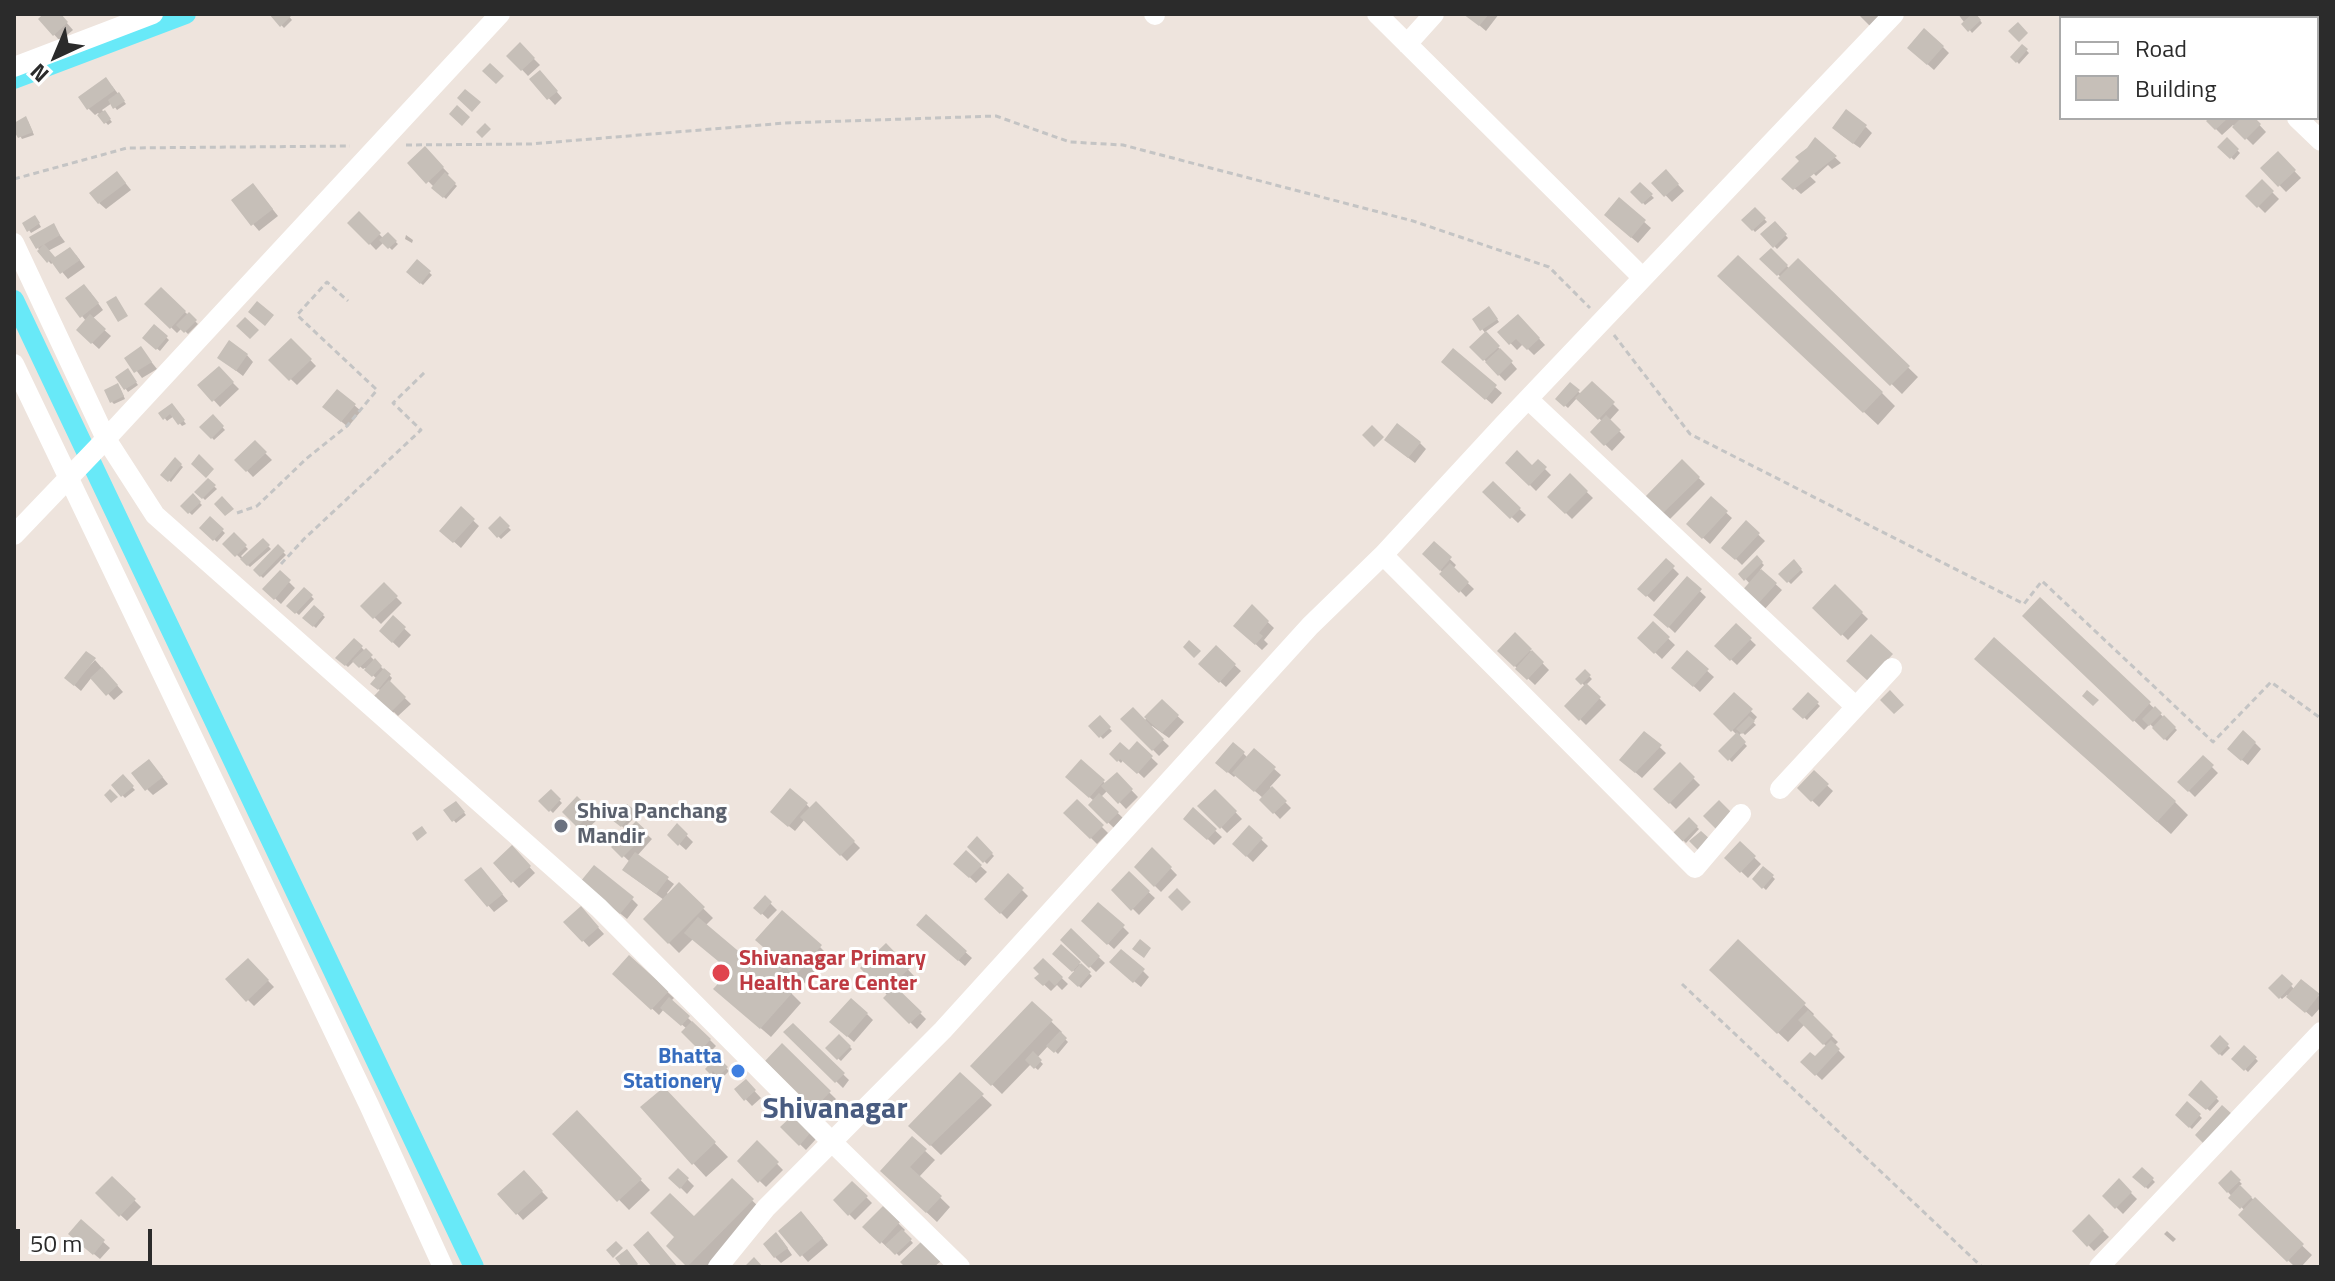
<!DOCTYPE html>
<html>
<head>
<meta charset="utf-8">
<style>
  body { margin:0 }
  #map { position:relative; width:2335px; height:1281px; overflow:hidden; background:#eee4dd; font-family:"Titillium Web",sans-serif }
  canvas { display:block }
  .frame { position:absolute; inset:0; border:16px solid #2b2b2b; pointer-events:none }
  .legend { position:absolute; left:2059px; top:16px; width:260px; height:104px; box-sizing:border-box; background:#fff; border:2px solid #aaa; margin:0; padding:10px 14px; list-style:none; font-size:24px; color:#2b2b2b }
  .legend li { display:flex; align-items:center; gap:16px; height:40px }
  .legend b { width:40px; border:2px solid #aaa }
  .north { position:absolute; left:16px; top:16px; width:80px; height:80px; -webkit-text-stroke:6px #fff; paint-order:stroke; rotate:224deg; font-size:22px; font-weight:700; line-height:32px; text-align:center; color:#2b2b2b }
  .north::after { content:''; display:block; margin:auto; width:28px; height:36px; background:#2b2b2b; clip-path:polygon(50% 0,100% 100%,50% 72%,0 100%) }
  .scale { position:absolute; left:16px; top:1229px; width:136px; height:36px; box-sizing:border-box; border:4px solid #2b2b2b; border-top:0; padding-left:10px; font-size:24px; line-height:28px; white-space:nowrap; color:#2b2b2b; -webkit-text-stroke:6px #fff; paint-order:stroke }
</style>
</head>
<body>
<div id="map">
<canvas width="2335" height="1281"></canvas>
<div class="frame"></div>
<ul class="legend">
<li><b style="height:10px;background:#fff"></b>Road</li>
<li><b style="height:22px;background:#c6bfb8"></b>Building</li>
</ul>
<div class="north">N</div>
<div class="scale">50 m</div>
</div>
<script>
const context = document.querySelector('canvas').getContext('2d');
context.lineJoin = 'round';
function paint(path, color) { context.fillStyle = color; context.fill(path, 'evenodd'); }
const shape = rows => new Path2D(rows.map(r => 'M' + r).join(''));
function stroke(path, color, width, dash) { context.strokeStyle = color; context.lineWidth = width; context.lineCap = dash ? 'butt' : 'round'; context.setLineDash(dash || []); context.stroke(path); }
function write(font, color, halo, rows, align = 'center') {
  context.font = font + ' "Titillium Web",sans-serif'; context.lineWidth = 6; context.setLineDash([]); context.textBaseline = 'middle'; context.strokeStyle = halo; context.fillStyle = color; for (const [text, x, y, turn = 0] of rows) {
    context.save(); context.translate(x, y); context.rotate((+turn || 0) * Math.PI / 180); context.textAlign = isNaN(turn) ? turn : align; if (halo) context.strokeText(text, 0, 0); context.fillText(text, 0, 0); context.restore();
  }
}
paint(shape([
  [46,14,59,14,73,30,60,41,40,19],
  [271,14,287,14,292,20,284,28],
  [1466,14,1499,14,1486,31],
  [1858,14,1881,14,1870,26],
  [1958,14,1975,14,1982,23,1972,33],
  [2317,40,2321,44,2321,63,2318,66],
  [520,45,540,65,528,76,509,56],
  [1943,47,1949,53,1934,70,1916,54],
  [2023,47,2029,53,2019,64,2013,57],
  [546,79,562,98,555,105,532,80],
  [112,86,126,104,117,110,112,103,102,110,112,122,108,125,98,113,95,115,89,109,81,97],
  [2211,118,2253,118,2266,132,2253,145,2233,125,2222,135,2208,121],
  [28,121,34,135,22,139,14,125],
  [1866,127,1872,133,1860,148,1840,134],
  [1816,140,1841,163,1832,169,1828,165,1816,176,1798,157],
  [2227,140,2240,153,2234,160,2220,147],
  [425,149,449,174,446,176,457,186,446,199,410,163],
  [2278,154,2301,178,2286,192,2263,168],
  [1798,165,1816,182,1801,194,1784,179],
  [1666,172,1684,191,1672,202,1654,183],
  [123,180,131,190,106,209,99,203],
  [2262,182,2279,199,2265,213,2248,196],
  [1640,184,1654,198,1645,205,1633,192],
  [259,192,278,216,259,231,253,224],
  [1619,200,1651,228,1638,243,1612,221],
  [1755,209,1767,222,1755,232,1744,220],
  [359,214,384,239,388,235,398,244,392,250,384,242,376,250,350,223],
  [37,220,41,227,31,233,29,230],
  [1775,224,1788,238,1777,249,1763,234],
  [53,226,65,242,48,251,55,260,76,255,85,267,68,279,54,262,51,264,38,248],
  [406,235,413,240,412,243,405,239],
  [1771,251,1790,269,1798,261,1918,377,1902,394,1762,259],
  [417,262,432,275,423,285,408,272],
  [161,290,198,324,188,334,182,328,177,333,147,304],
  [1733,290,1882,393,1895,406,1878,425],
  [90,292,103,310,92,319,111,336,99,349,78,330,86,321,82,316],
  [1492,312,1499,322,1485,332,1517,369,1505,381,1472,347,1486,334,1475,320],
  [1518,316,1545,345,1534,355,1523,344,1517,350,1500,332],
  [154,326,169,340,160,351,144,338],
  [291,340,316,366,297,385,271,360],
  [141,349,157,369,142,378,127,358],
  [1453,351,1502,393,1492,404,1450,368],
  [247,355,253,362,243,376,226,363],
  [219,369,239,389,220,407,200,385],
  [130,374,138,385,128,392,118,378],
  [1592,383,1619,410,1609,421,1625,437,1612,451,1592,432,1603,422,1577,398,1568,408,1558,399,1570,385,1581,394],
  [120,388,125,399,114,404,112,402],
  [354,405,361,411,348,427,331,413],
  [174,408,186,424,182,426,174,416,167,421,161,413],
  [213,417,225,430,214,440,202,427],
  [255,443,272,460,253,477,237,460],
  [1420,443,1426,449,1415,463,1393,446],
  [175,460,183,467,171,482,163,475],
  [1538,462,1551,475,1536,491,1508,463,1532,468],
  [1682,462,1705,484,1669,520,1647,498],
  [1570,476,1593,498,1572,519,1550,497],
  [208,481,217,489,205,500,197,492],
  [1493,484,1526,515,1518,523,1485,492],
  [193,496,202,505,192,515,183,506],
  [1711,499,1732,518,1710,544,1688,524],
  [461,509,479,526,461,548,442,531],
  [210,519,225,533,217,542,202,528],
  [500,519,511,530,501,539,490,528],
  [1746,523,1765,541,1742,565,1724,547],
  [234,535,248,549,241,556,243,558,263,541,271,549,250,567,225,544],
  [1434,544,1456,565,1453,569,1474,589,1466,597,1425,554],
  [278,547,286,555,263,578,255,570],
  [1757,558,1764,565,1760,570,1782,590,1763,611,1750,584,1741,574],
  [1666,561,1679,574,1654,602,1640,589],
  [1794,562,1803,572,1791,584,1781,574],
  [280,573,295,588,281,604,265,589],
  [1687,579,1706,597,1675,633,1656,615],
  [384,585,402,603,381,624,363,606],
  [1835,587,1868,619,1848,640,1815,608],
  [304,590,314,599,299,615,289,606],
  [2040,600,2177,730,2167,741,2150,724,2144,730,2025,616],
  [314,607,325,617,316,628,305,618],
  [1252,607,1274,628,1264,640,1268,644,1262,650,1236,626],
  [393,618,411,635,399,648,381,631],
  [1653,624,1675,645,1662,659,1640,638],
  [1736,626,1756,645,1737,665,1717,646],
  [1515,635,1549,670,1535,685,1499,651],
  [354,640,392,678,389,683,411,704,398,716,394,712,390,716,381,691,373,684,377,679,365,668,363,669,354,661,348,667,338,658],
  [1216,648,1241,671,1226,687,1201,664],
  [1687,653,1714,677,1700,692,1674,668],
  [95,660,123,692,114,700,92,677,81,691,73,684],
  [1585,672,1592,679,1586,685,1606,705,1586,725,1567,706,1585,686,1578,679],
  [1990,672,2175,802,2188,815,2171,834],
  [1734,695,1757,717,1753,722,1756,725,1745,735,1742,732,1738,737,1747,746,1732,762,1721,751,1737,735,1716,714],
  [1808,695,1820,706,1807,720,1795,709],
  [1162,702,1184,722,1169,738,1152,726,1150,728,1169,746,1159,756,1123,719,1144,721],
  [1100,718,1112,731,1103,739,1091,726],
  [1645,733,1666,753,1642,778,1628,766],
  [2255,743,2261,749,2248,765,2236,755],
  [1137,744,1158,764,1144,778,1124,759,1121,763,1112,754,1129,753],
  [1254,751,1281,775,1270,787,1291,808,1280,819,1262,800,1263,798,1236,775,1234,777,1224,769,1243,753,1248,758],
  [2203,758,2218,773,2195,797,2180,782],
  [1081,762,1106,784,1116,774,1138,797,1126,809,1108,790,1101,797,1124,819,1114,828,1090,805,1094,801,1074,783],
  [1680,765,1700,785,1676,809,1656,789],
  [155,768,168,784,153,795,147,789],
  [1814,773,1833,791,1819,807,1799,788],
  [123,777,135,790,125,798,113,785],
  [1215,791,1242,819,1227,833,1200,806],
  [551,792,562,803,553,813,541,801],
  [578,799,598,819,584,832,565,812],
  [1077,802,1108,833,1097,844,1066,813],
  [456,803,466,815,456,823,446,811],
  [806,804,811,809,816,804,860,848,847,861,805,819,795,831,779,818],
  [627,807,637,815,624,828,615,820],
  [1193,810,1222,837,1214,845,1186,818],
  [1689,820,1699,829,1686,843,1676,833],
  [636,824,652,839,637,856,674,884,667,893,669,895,679,885,713,918,705,926,744,959,762,967,820,947,830,957,806,984,795,974,784,986,801,1003,771,1037,726,998,732,972,693,939,679,953,645,919,664,900,631,876,630,862,614,847],
  [677,826,693,842,686,850,669,835],
  [1249,828,1268,846,1253,862,1234,844],
  [977,839,994,856,987,864,970,847],
  [1740,844,1761,864,1748,878,1727,858],
  [512,848,535,873,519,888,496,863],
  [1152,849,1177,875,1161,892,1136,867],
  [966,853,987,872,976,883,956,864],
  [1764,869,1775,879,1766,890,1754,879],
  [1129,874,1155,898,1139,915,1114,890],
  [487,876,508,901,494,912,467,881],
  [1008,876,1028,896,1007,919,987,899],
  [589,888,632,899,638,905,627,919],
  [765,898,777,910,768,919,756,908],
  [581,909,604,934,589,947,566,922],
  [926,917,972,958,965,966,925,931],
  [1083,921,1123,927,1129,933,1114,949],
  [1071,931,1105,963,1096,972,1062,940],
  [1738,942,1814,1014,1812,1017,1838,1042,1834,1046,1845,1057,1822,1080,1803,1062,1815,1059,1827,1047,1824,1044,1805,1024,1788,1042,1712,970],
  [886,946,914,976,898,991,926,1019,917,1029,886,998,888,996,862,968],
  [1062,947,1092,976,1081,988,1071,978,1076,973,1055,954],
  [630,958,674,998,671,1001,716,1046,707,1055,684,1032,687,1029,664,1009,659,1015,615,974],
  [248,960,274,987,254,1006,228,980],
  [1043,960,1068,984,1062,990,1057,985,1051,991,1037,978,1041,974],
  [1118,968,1143,971,1149,977,1141,987],
  [2282,976,2295,990,2302,982,2321,998,2321,1007,2312,1017,2287,995,2282,999,2271,988],
  [1032,1003,1062,1032,1060,1034,1068,1042,1058,1054,1049,1045,1037,1058,1043,1064,1038,1070,1031,1064,1002,1094,973,1066],
  [867,1014,873,1020,854,1042,838,1028],
  [793,1026,849,1080,843,1088,786,1032],
  [839,1036,852,1049,841,1061,827,1048],
  [2220,1038,2230,1048,2222,1056,2212,1046],
  [782,1046,836,1099,822,1113,768,1061],
  [2244,1047,2258,1061,2248,1072,2234,1058],
  [717,1059,729,1071,722,1078,717,1072,714,1075,707,1069],
  [960,1075,992,1105,941,1155,911,1126],
  [745,1081,761,1098,752,1106,736,1089],
  [2201,1083,2219,1101,2210,1111,2191,1095],
  [663,1090,728,1157,706,1177,693,1163],
  [2187,1104,2202,1118,2192,1129,2177,1115],
  [577,1113,650,1190,629,1210,555,1134],
  [794,1117,816,1139,806,1150,783,1128],
  [912,1139,935,1160,919,1177,950,1207,937,1222,892,1180],
  [757,1143,783,1170,766,1187,739,1161],
  [2142,1169,2155,1182,2148,1189,2135,1177],
  [678,1170,694,1186,687,1194,671,1178],
  [524,1173,548,1198,523,1220,500,1194],
  [2231,1173,2242,1184,2239,1186,2312,1255,2301,1267,2295,1267,2241,1215,2245,1211,2220,1183],
  [112,1178,141,1207,127,1221,97,1193],
  [732,1181,762,1210,707,1267,690,1267,669,1246],
  [2119,1181,2137,1199,2123,1214,2105,1196],
  [852,1183,872,1203,855,1220,835,1200],
  [883,1208,905,1230,903,1232,913,1243,899,1256,890,1246,888,1248,865,1227],
  [2089,1217,2109,1237,2094,1251,2075,1231],
  [808,1220,828,1245,808,1262,781,1231],
  [81,1222,110,1248,100,1259,77,1240],
  [2167,1231,2176,1239,2173,1242,2164,1234],
  [782,1240,792,1255,781,1263,775,1257]
]), '#0003');
stroke(shape([
  [14,79,186,14],
  [14,300,474,1267]
]), '#68e9f8', 20);
paint(shape([
  [43,14,61,14,68,22,53,36,38,19],
  [269,14,289,14,291,16,280,27],
  [1463,14,1489,14,1479,26],
  [1972,14,1976,14,1981,20,1968,32,1961,24],
  [2018,22,2028,33,2019,42,2008,31],
  [1924,28,1944,46,1927,65,1907,48],
  [520,42,535,58,521,71,506,56],
  [2022,44,2028,49,2016,63,2010,57],
  [490,63,504,76,496,84,482,71],
  [540,70,558,91,547,100,529,79],
  [106,77,115,90,87,110,78,97],
  [465,89,481,102,472,112,457,98],
  [119,92,125,101,113,109,108,100],
  [457,105,470,117,462,126,449,114],
  [1846,109,1867,125,1853,144,1832,128],
  [105,110,111,119,104,124,97,115],
  [26,116,33,132,18,138,14,131,14,123],
  [2209,118,2228,118,2215,130,2206,121],
  [2241,118,2255,118,2261,124,2245,140,2232,127],
  [485,123,491,129,482,138,476,132],
  [1815,137,1837,156,1793,190,1781,179,1799,161,1795,157,1807,148],
  [2227,137,2239,149,2230,159,2217,147],
  [425,146,444,167,426,184,407,163],
  [2278,151,2296,170,2278,187,2260,168],
  [1666,169,1679,184,1664,197,1651,183],
  [117,171,126,183,98,204,89,193],
  [445,172,456,183,443,198,431,188],
  [2262,179,2274,191,2257,208,2245,196],
  [1640,182,1653,194,1642,204,1630,192],
  [253,183,273,209,251,226,231,200],
  [1619,197,1646,220,1631,238,1604,215],
  [1755,207,1766,218,1752,231,1741,220],
  [359,211,381,233,369,245,347,223],
  [35,215,40,223,27,232,22,223],
  [1775,221,1787,234,1773,248,1760,234],
  [54,223,60,235,36,249,29,237],
  [388,232,397,241,388,249,379,240],
  [44,244,55,257,70,247,80,260,60,274,50,260,47,263,37,251],
  [1771,248,1788,265,1777,276,1759,259],
  [1738,255,1883,392,1863,413,1717,276],
  [1798,258,1910,366,1890,386,1778,278],
  [417,259,431,271,420,284,406,272],
  [84,284,99,303,80,318,65,298],
  [161,287,186,311,170,329,144,304],
  [116,296,128,316,118,322,106,302],
  [257,301,274,315,265,326,248,312],
  [1489,306,1498,319,1480,331,1472,319],
  [189,312,197,320,184,333,176,325],
  [90,314,106,329,91,344,76,330],
  [1518,314,1540,338,1527,350,1516,339,1509,345,1497,332],
  [245,317,259,330,250,339,236,326],
  [154,324,168,336,156,350,142,338],
  [1486,331,1500,346,1483,361,1469,347],
  [291,338,312,359,289,381,268,360],
  [229,340,248,354,236,371,217,358],
  [141,346,152,362,134,373,124,358],
  [1453,348,1497,385,1485,400,1441,362],
  [1500,348,1513,361,1498,376,1485,362],
  [219,366,234,382,212,402,197,385],
  [128,368,137,382,124,390,115,377],
  [1592,381,1615,402,1598,420,1575,398],
  [1570,382,1580,390,1564,407,1555,399],
  [118,383,124,396,110,403,104,390],
  [337,389,356,404,341,422,322,407],
  [172,403,185,420,178,425,170,414,163,420,158,413],
  [213,414,224,426,211,439,199,427],
  [1606,415,1621,430,1604,446,1590,432],
  [1397,423,1421,442,1408,458,1384,440],
  [1372,425,1384,437,1374,447,1362,435],
  [255,440,267,452,246,472,234,460],
  [1517,450,1532,465,1538,459,1547,467,1529,486,1505,463],
  [199,454,214,469,206,478,191,464],
  [175,457,182,464,168,482,160,475],
  [1682,459,1700,477,1661,515,1644,498],
  [1570,473,1588,491,1565,514,1547,497],
  [208,478,216,485,202,499,194,492],
  [1493,481,1521,508,1510,519,1482,492],
  [193,493,201,502,188,514,180,506],
  [222,496,234,509,225,516,214,504],
  [1711,496,1728,511,1702,539,1686,524],
  [461,506,475,519,453,543,439,531],
  [210,516,224,529,213,541,199,528],
  [500,516,510,526,497,538,488,528],
  [1746,520,1760,533,1735,560,1721,548],
  [234,532,247,545,235,557,222,544],
  [263,538,270,545,247,566,240,559],
  [1434,541,1452,557,1440,571,1422,554],
  [278,544,285,551,260,577,253,570],
  [1757,555,1763,562,1744,581,1738,574],
  [1666,558,1675,566,1646,597,1637,589],
  [1794,559,1802,569,1787,583,1778,574],
  [1450,563,1469,582,1459,593,1439,574],
  [1761,569,1777,583,1755,607,1740,593],
  [280,570,291,580,274,600,262,589],
  [1687,576,1702,589,1668,628,1653,615],
  [384,582,398,596,373,619,360,606],
  [1835,584,1863,612,1841,636,1812,608],
  [304,587,313,595,295,614,286,606],
  [2040,597,2151,702,2133,722,2022,616],
  [1252,604,1269,621,1259,633,1263,636,1255,645,1233,626],
  [314,605,324,614,313,627,302,618],
  [393,615,406,627,392,643,379,631],
  [1653,621,1670,637,1654,654,1637,638],
  [1736,623,1752,638,1730,661,1714,646],
  [1515,632,1532,649,1514,667,1497,651],
  [1871,634,1893,654,1868,681,1846,661],
  [1994,637,2176,801,2157,822,1974,659],
  [354,638,363,646,345,666,335,658],
  [1189,640,1201,651,1194,658,1183,647],
  [1216,645,1236,664,1219,683,1198,664],
  [366,648,373,655,359,668,352,661],
  [1532,650,1544,662,1527,680,1515,669],
  [1687,650,1709,669,1693,687,1671,668],
  [86,651,96,658,74,686,64,678],
  [375,658,382,666,372,677,364,670],
  [102,667,118,685,106,696,90,678],
  [384,668,391,674,378,690,370,684],
  [1585,669,1591,675,1581,685,1575,679],
  [389,680,406,697,391,712,372,702,377,698,374,696],
  [1586,683,1601,697,1579,721,1564,706],
  [1890,690,1904,705,1894,714,1880,700],
  [2087,690,2099,700,2093,706,2082,696],
  [1734,692,1753,709,1731,732,1713,714],
  [1808,692,1819,702,1803,719,1792,709],
  [1162,699,1179,715,1162,733,1144,717],
  [2155,706,2162,713,2149,726,2142,719],
  [1133,707,1164,739,1152,751,1120,719],
  [1100,715,1111,727,1099,738,1088,726],
  [2164,715,2176,727,2164,740,2152,728],
  [1749,716,1755,721,1742,734,1736,729],
  [2243,730,2256,742,2241,761,2227,749],
  [1644,731,1662,745,1635,773,1619,760],
  [1737,732,1746,742,1728,761,1718,751],
  [1137,741,1153,756,1137,774,1120,759,1117,762,1109,754,1120,742,1129,750],
  [1233,742,1245,752,1227,773,1215,763],
  [1254,748,1276,767,1254,792,1232,773],
  [2203,755,2214,765,2188,792,2177,782],
  [149,759,163,777,145,791,131,773],
  [1081,759,1105,780,1089,798,1065,777],
  [1680,762,1695,777,1669,804,1653,789],
  [1814,770,1829,784,1811,802,1797,788],
  [1117,772,1133,789,1118,804,1101,786],
  [123,774,134,786,121,797,111,785],
  [1272,786,1287,801,1273,814,1259,800],
  [790,788,808,803,788,827,770,812],
  [110,789,118,797,111,803,104,795],
  [551,789,561,799,549,812,538,801],
  [1215,789,1237,811,1220,829,1197,806],
  [1099,793,1119,812,1107,824,1088,805],
  [577,796,593,812,577,827,562,812],
  [1077,799,1104,825,1090,839,1063,813],
  [1719,800,1733,814,1717,830,1703,816],
  [456,801,465,812,452,822,443,810],
  [816,801,855,841,840,856,800,817],
  [627,804,636,811,621,827,612,820],
  [1193,807,1217,829,1207,840,1183,819],
  [1689,817,1698,826,1682,842,1673,833],
  [636,821,648,832,622,858,611,847],
  [677,823,688,834,678,846,667,835],
  [1249,825,1263,838,1246,857,1232,844],
  [422,826,427,833,417,841,412,833],
  [1701,831,1711,840,1699,851,1689,841],
  [977,836,993,853,983,863,967,847],
  [1740,841,1756,856,1740,873,1724,858],
  [512,845,531,866,511,883,493,863],
  [1152,847,1172,867,1154,887,1134,867],
  [966,850,982,865,969,878,953,864],
  [635,852,669,877,656,894,622,870],
  [594,865,634,897,620,914,580,882],
  [1763,866,1774,875,1762,889,1752,879],
  [481,867,503,894,487,907,464,880],
  [1129,871,1150,891,1131,911,1111,890],
  [1008,873,1024,888,1000,914,984,899],
  [679,882,705,907,668,944,643,919],
  [1177,888,1191,902,1182,911,1168,897],
  [765,895,772,902,761,915,753,908],
  [1098,902,1125,925,1107,945,1081,921],
  [581,906,599,927,582,942,563,922],
  [782,910,822,945,795,976,784,966,775,976,793,992,760,1029,713,989,730,971,684,933,698,917,743,955,736,965,748,952,762,965,771,954,755,940],
  [926,914,967,951,958,961,916,925],
  [1071,928,1100,956,1089,968,1060,940],
  [1140,939,1151,948,1144,958,1132,949],
  [1738,939,1806,1003,1777,1034,1709,970],
  [886,943,910,968,883,993,860,968],
  [1061,944,1081,962,1072,972,1052,954],
  [1121,949,1145,969,1133,983,1109,962],
  [629,955,669,991,651,1010,612,974],
  [248,958,269,980,246,1002,225,979],
  [1043,958,1063,977,1055,986,1049,980,1043,986,1034,978,1039,974,1033,968],
  [1081,963,1091,972,1078,987,1068,978],
  [2282,974,2293,984,2279,999,2268,988],
  [2301,979,2320,994,2305,1013,2286,997],
  [895,986,922,1012,909,1024,883,998],
  [669,997,690,1016,681,1026,660,1008],
  [851,998,868,1013,847,1037,829,1022],
  [1032,1001,1053,1020,991,1086,970,1066],
  [1808,1010,1833,1035,1823,1045,1798,1020],
  [692,1021,711,1039,700,1051,681,1032],
  [793,1023,845,1073,835,1083,783,1032],
  [1060,1031,1067,1038,1054,1053,1046,1046],
  [839,1034,851,1046,837,1060,825,1048],
  [2220,1035,2229,1044,2219,1055,2210,1046],
  [1831,1040,1840,1049,1815,1076,1800,1062,1810,1052,1815,1056],
  [782,1043,831,1091,814,1109,765,1061],
  [2244,1045,2257,1057,2244,1071,2231,1059],
  [1033,1051,1042,1060,1034,1069,1025,1060],
  [717,1056,728,1067,718,1077,713,1071,710,1074,705,1069],
  [960,1072,984,1094,930,1146,908,1126],
  [746,1079,756,1090,744,1101,734,1089],
  [2201,1080,2218,1097,2206,1110,2188,1095],
  [664,1087,716,1142,692,1165,640,1107],
  [2187,1101,2201,1114,2189,1128,2175,1115],
  [2222,1105,2232,1114,2205,1145,2195,1135],
  [577,1110,642,1179,617,1202,552,1134],
  [794,1114,811,1132,799,1146,780,1127],
  [912,1136,927,1149,910,1167,942,1196,926,1213,880,1171],
  [757,1140,779,1162,758,1183,737,1161],
  [2142,1167,2154,1178,2145,1188,2132,1177],
  [678,1168,689,1178,680,1189,668,1178],
  [524,1170,543,1191,516,1215,497,1194],
  [2231,1170,2241,1180,2227,1193,2218,1183],
  [112,1176,136,1199,119,1217,95,1193],
  [732,1178,754,1199,687,1267,666,1246,674,1237,650,1213,670,1193,694,1216],
  [2119,1178,2132,1192,2115,1209,2102,1196],
  [852,1181,868,1196,848,1216,833,1200],
  [2240,1185,2252,1197,2240,1209,2228,1198],
  [2255,1197,2304,1244,2287,1262,2238,1215],
  [883,1206,900,1222,880,1244,862,1227],
  [801,1211,823,1238,800,1257,778,1231],
  [2089,1214,2104,1230,2087,1247,2072,1231],
  [81,1219,105,1240,93,1255,68,1234],
  [902,1229,912,1239,895,1255,885,1245],
  [648,1231,678,1267,652,1267,633,1245],
  [776,1232,788,1248,774,1258,763,1244],
  [616,1241,623,1248,613,1258,606,1250],
  [922,1241,941,1261,934,1267,905,1267,900,1262],
  [627,1249,638,1264,635,1267,622,1267,615,1258],
  [754,1257,763,1267,744,1267]
]), '#c6bfb8');
stroke(shape([
  [406,145,531,144,785,123,996,116,1070,142,1123,145,1413,221,1549,267,1590,308],
  [14,179,127,148,350,146],
  [1614,335,1690,434,2024,604,2042,581,2213,742,2271,682,2319,717,2321,716],
  [237,513,257,506,306,459,347,426,377,390,297,315,327,282,348,301],
  [281,564,304,539,421,430,393,403,425,372],
  [1682,984,1982,1267]
]), '#c4c4c4', 3, [6, 4]);
stroke(shape([
  [1154,14,1155,15],
  [1377,14,1643,278],
  [2184,14,2188,18],
  [1407,44,1434,14],
  [14,67,153,14],
  [2297,118,2321,141],
  [14,243,106,439,155,515,599,908,832,1142,960,1267],
  [14,364,369,1105,443,1267],
  [1528,399,1856,707],
  [14,535,103,442,500,14],
  [1383,555,1695,868,1741,814],
  [1780,789,1892,668],
  [718,1267,766,1208,943,1030,1310,626,1383,555,1504,424,1894,14],
  [2099,1267,2321,1032]
]), '#fff', 20);
for (const [x, y, r, color] of [
  [561,826,8,"#6b7280"],
  [721,973,10,"#e0444e"],
  [738,1071,8,"#3f7fe0"]
]) { const dot = new Path2D(); dot.arc(x, y, r, 0, 2 * Math.PI); context.fillStyle = color; context.fill(dot); stroke(dot, '#fff', 3); }
write('bold 22px', '#5b616d', '#fff', [
  ["Shiva Panchang",577,813],
  ["Mandir",577,838]
], 'left');
write('bold 22px', '#be3a42', '#fff', [
  ["Shivanagar Primary",739,960],
  ["Health Care Center",739,985]
], 'left');
write('bold 22px', '#366cbe', '#fff', [
  ["Bhatta",722,1058],
  ["Stationery",722,1083]
], 'right');
write('bold 30px', '#485b80', '#fff', [
  ["Shivanagar",835,1111]
]);
</script>
</body>
</html>
